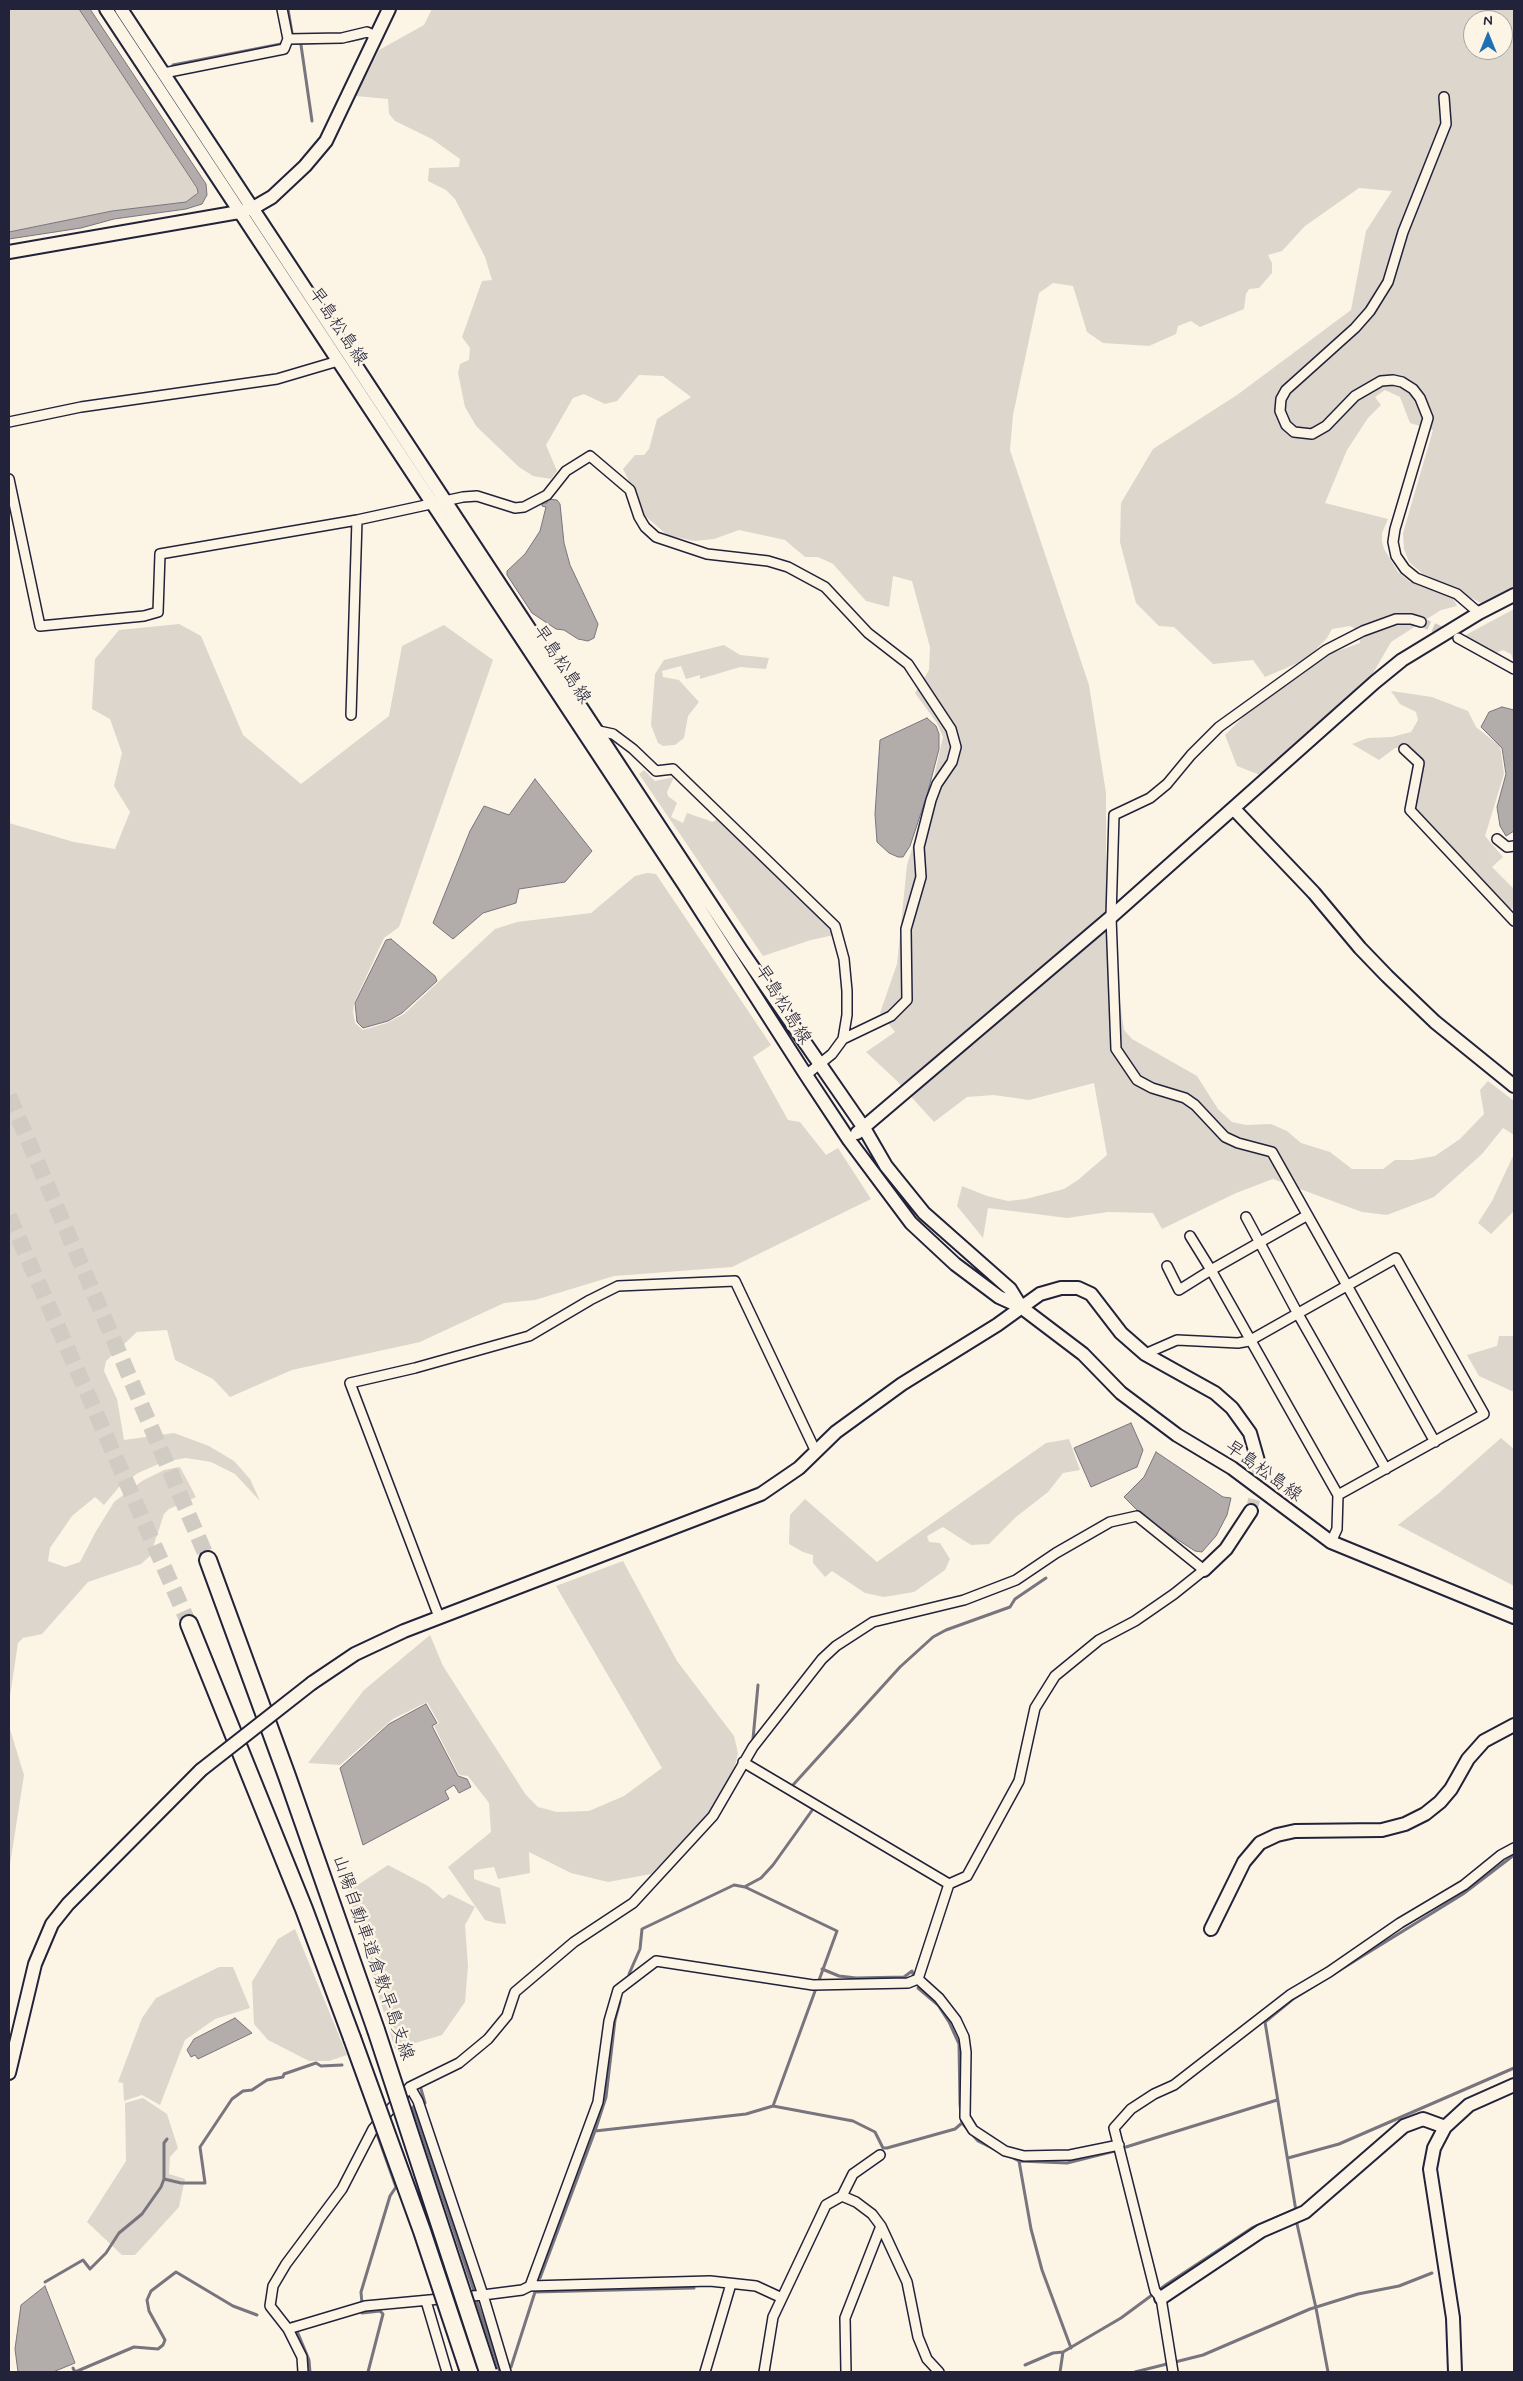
<!DOCTYPE html>
<html>
<head>
<meta charset="utf-8">
<style>
  body { margin:0 }
  #map { position:relative; width:1523px; height:2381px; overflow:hidden; background:#fcf5e5; font-family:Mynerve,sans-serif }
  canvas { display:block }
  .frame { position:absolute; inset:0; border:10px solid #22223b; pointer-events:none }
  .north { position:absolute; left:1463px; top:10px; width:50px; height:50px; box-sizing:border-box; background:#fcf5e5; border:1px solid #a5a1a1; border-radius:50%; rotate:0deg; font-size:14px; font-weight:700; line-height:20px; text-align:center; color:#22223b }
  .north::after { content:''; display:block; margin:auto; width:18px; height:22px; background:#1f6fb2; clip-path:polygon(50% 0,100% 100%,50% 72%,0 100%) }
</style>
</head>
<body>
<div id="map">
<canvas width="1523" height="2381"></canvas>
<div class="frame"></div>
<div class="north">N</div>
</div>
<script>
const context = document.querySelector('canvas').getContext('2d');
context.lineJoin = 'round';
function paint(path, color) { context.fillStyle = color; context.fill(path, 'evenodd'); }
const shape = rows => new Path2D(rows.map(r => 'M' + r).join(''));
function stroke(path, color, width, dash) { context.strokeStyle = color; context.lineWidth = width; context.lineCap = dash ? 'butt' : 'round'; context.setLineDash(dash || []); context.stroke(path); }
function write(font, color, halo, rows, align = 'center') {
  context.font = font + ' Mynerve,"Klee One",sans-serif'; context.lineWidth = 5; context.setLineDash([]); context.textBaseline = 'middle'; context.strokeStyle = halo; context.fillStyle = color; for (const [text, x, y, turn = 0] of rows) {
    context.save(); context.translate(x, y); context.rotate((+turn || 0) * Math.PI / 180); context.textAlign = isNaN(turn) ? turn : align; if (halo) context.strokeText(text, 0, 0); context.fillText(text, 0, 0); context.restore();
  }
}
paint(shape([
  [9,9,79,9,197,189,196,196,186,202,112,211,9,232],
  [432,9,1514,9,1514,590,1481,603,1423,574,1409,562,1404,549,1403,533,1433,430,1410,423,1400,397,1385,390,1375,397,1381,405,1368,418,1347,450,1325,503,1388,519,1382,533,1382,541,1384,549,1398,572,1410,582,1453,598,1457,606,1441,610,1391,642,1372,675,1260,775,1237,766,1225,735,1254,706,1302,675,1324,656,1360,643,1359,631,1350,626,1332,629,1327,638,1307,659,1265,677,1253,660,1213,664,1174,627,1159,626,1136,603,1120,542,1121,503,1153,449,1237,395,1351,310,1366,231,1392,191,1359,188,1305,226,1282,251,1268,255,1272,263,1272,273,1259,288,1249,289,1246,294,1244,309,1200,327,1191,321,1178,326,1176,334,1149,346,1103,343,1087,332,1073,286,1053,283,1039,293,1013,415,1010,450,1089,685,1106,793,1106,906,1124,1030,1132,1039,1197,1076,1218,1109,1232,1122,1246,1125,1271,1124,1287,1131,1301,1143,1330,1152,1352,1169,1383,1169,1395,1160,1412,1160,1435,1156,1460,1139,1484,1114,1480,1090,1488,1081,1514,1101,1514,1135,1503,1128,1482,1154,1434,1197,1387,1215,1362,1212,1273,1179,1236,1193,1162,1229,1153,1213,1108,1212,1067,1218,988,1208,983,1238,957,1206,962,1186,987,1196,1008,1201,1026,1199,1064,1189,1078,1180,1107,1155,1094,1083,1029,1100,994,1095,967,1097,934,1122,897,1081,866,1052,895,1032,880,1013,897,964,907,865,934,777,943,737,937,723,915,693,929,670,930,647,912,581,893,576,889,607,866,601,833,564,818,557,805,557,785,540,739,530,714,539,694,541,667,535,643,514,637,492,632,487,623,469,635,455,644,455,649,449,657,419,691,397,663,376,639,375,617,401,605,404,584,394,573,398,546,445,557,471,551,479,533,476,519,467,476,426,465,407,458,373,460,364,469,360,470,348,462,337,482,281,492,280,485,257,455,199,446,190,428,181,429,168,459,167,460,159,432,139,395,121,389,114,388,99,356,96,379,50,424,25],
  [1473,20,1503,20,1503,50,1473,50],
  [1514,609,1514,663,1511,654,1503,650,1496,653,1462,637],
  [179,624,201,636,243,735,301,784,389,716,402,646,444,625,493,660,399,927,384,938,354,1003,353,1012,355,1023,363,1030,387,1023,404,1014,495,929,517,922,591,913,635,876,647,873,656,874,771,1045,753,1057,788,1120,800,1122,826,1155,838,1148,871,1199,732,1267,614,1276,535,1300,504,1303,420,1342,292,1370,230,1397,213,1379,175,1360,167,1330,137,1332,106,1361,104,1371,117,1399,124,1440,174,1433,209,1446,234,1461,250,1479,260,1501,235,1474,211,1462,186,1458,163,1462,138,1473,119,1487,104,1505,95,1497,72,1516,50,1548,48,1561,65,1567,80,1562,95,1533,114,1502,142,1481,164,1470,180,1467,196,1497,169,1509,164,1514,150,1556,141,1564,88,1582,42,1634,23,1638,18,1643,9,1703,9,823,74,842,115,849,130,812,114,786,122,753,110,719,92,709,95,659,119,630],
  [724,645,740,655,769,658,766,669,740,667,700,679,700,675,686,679,681,666,662,671,663,677,679,680,699,702,688,716,684,738,675,745,663,746,658,743,651,725,655,674,664,660],
  [1391,691,1432,697,1468,711,1476,727,1500,746,1504,774,1485,836,1503,857,1492,867,1514,889,1514,908,1509,909,1414,811,1423,761,1411,747,1395,748,1379,760,1352,744,1368,738,1392,737,1411,732,1418,720,1416,712,1400,704],
  [644,770,655,781,674,777,667,792,668,796,677,803,671,817,683,823,687,813,713,822,718,818,830,926,834,935,811,940,763,956,639,774],
  [1514,1154,1514,1211,1491,1234,1478,1223,1492,1201],
  [1499,1336,1514,1336,1514,1392,1479,1376,1467,1355,1497,1346],
  [1501,1438,1514,1449,1514,1586,1398,1525,1439,1493],
  [1069,1439,1080,1470,1063,1473,1048,1492,1016,1517,989,1544,971,1545,943,1527,927,1536,929,1542,940,1543,950,1559,945,1570,914,1592,884,1597,865,1593,832,1571,825,1577,813,1563,813,1555,803,1552,789,1544,790,1515,805,1499,877,1562,1046,1443],
  [623,1561,677,1661,734,1736,738,1753,735,1766,710,1813,651,1874,608,1882,571,1873,529,1852,530,1873,498,1879,494,1867,474,1870,474,1879,500,1888,506,1924,495,1923,485,1920,448,1867,491,1832,489,1803,468,1776,459,1775,434,1726,439,1723,427,1702,393,1719,340,1765,308,1763,364,1690,430,1635,443,1666,526,1795,538,1807,557,1812,589,1811,624,1796,662,1768,556,1586],
  [9,1726,24,1775,9,1871],
  [388,1865,428,1886,443,1899,449,1894,475,1907,465,1925,468,1966,465,2002,442,2035,395,2049,347,1892],
  [295,1929,347,2055,329,2061,309,2061,268,2040,254,2024,252,1982,278,1939],
  [219,1967,233,1967,250,2008,215,2019,185,2040,160,2105,142,2095,124,2101,123,2083,118,2082,142,2018,156,1998],
  [143,2098,167,2114,178,2148,170,2157,169,2174,185,2179,179,2207,135,2255,122,2255,87,2222,126,2161,125,2103]
]), '#dcd6cc');
const water = shape([
  [79,9,90,9,206,184,207,195,202,204,186,209,114,219,81,228,9,239,9,232,112,211,186,202,198,193,197,188,79,9],
  [547,499,557,500,560,504,564,543,570,565,598,624,594,638,588,641,578,639,564,630,556,629,532,613,507,575,507,571,525,554,540,531,546,507,542,506,542,503,547,503,547,499],
  [1502,707,1514,710,1514,831,1506,836,1500,826,1497,807,1506,774,1502,748,1481,727,1489,712,1502,707],
  [927,718,936,726,939,734,939,749,927,795,910,846,903,857,898,857,889,853,877,842,875,814,880,740,927,718],
  [535,779,592,851,565,882,519,889,516,903,483,913,453,939,433,923,470,831,484,806,509,815,535,779],
  [391,939,435,976,437,981,402,1013,388,1021,363,1028,357,1022,355,1003,386,940,391,939],
  [1131,1423,1143,1450,1137,1467,1091,1487,1074,1448,1131,1423],
  [1156,1452,1223,1497,1231,1498,1227,1515,1216,1536,1202,1552,1195,1551,1146,1519,1124,1497,1144,1477,1156,1452],
  [426,1704,437,1723,432,1726,458,1776,467,1779,471,1787,459,1793,454,1785,445,1791,449,1799,363,1845,340,1768,389,1724,426,1704],
  [235,2018,252,2033,198,2059,195,2055,191,2057,187,2050,194,2039,235,2018],
  [45,2286,75,2363,53,2372,18,2372,15,2349,21,2305,45,2286]
]);
paint(water, '#b2adab');
stroke(water, '#78757e', 1);
stroke(shape([
  [288,9,293,39],
  [349,41,363,38],
  [301,45,312,121],
  [173,65,281,44,330,42],
  [753,1739,758,1685],
  [793,1785,900,1667,933,1637,946,1630,1010,1607,1015,1599,1046,1578],
  [746,1886,761,1878,773,1865,813,1809,750,1770],
  [822,1969,839,1976,856,1978,904,1977,912,1971,913,1974],
  [629,1974,640,1949,642,1929,734,1885,745,1887,837,1931,773,2106],
  [918,1988,938,2005,949,2022,959,2044,960,2104,962,2123,978,2141,996,2150],
  [421,2089,425,2103],
  [413,2107,474,2291],
  [595,2131,746,2114,773,2106,853,2121,875,2132,883,2148,887,2148,955,2129,962,2123],
  [1126,2147,1277,2100],
  [1007,2155,1019,2161,1067,2163,1115,2151],
  [1288,2158,1339,2144,1514,2068],
  [1019,2161,1031,2229,1042,2270,1071,2348],
  [164,2179,181,2183,205,2183,200,2147,232,2099,243,2091,252,2090,267,2080,283,2077,284,2074,316,2063,321,2066,342,2065],
  [1296,2211,1265,2022,1293,1999,1463,1894,1514,1855],
  [1297,2224,1316,2308,1328,2372],
  [540,2278,595,2131,606,2097,615,2020,620,2001],
  [45,2282,83,2260,90,2269,106,2253,119,2233,142,2214,161,2187,164,2179,164,2143,167,2139],
  [535,2292,694,2288],
  [476,2299,500,2372],
  [362,2304,361,2292,390,2196,396,2187,376,2131],
  [362,2310,362,2313,380,2311,383,2314,368,2372],
  [292,2323,301,2321],
  [297,2331,309,2360,310,2372],
  [1025,2365,1053,2353,1063,2352],
  [511,2367,535,2292],
  [73,2368,75,2372,134,2347,158,2349,163,2345,165,2340,149,2311,147,2300,151,2291,176,2272,233,2306,257,2315],
  [1060,2372,1063,2352,1121,2318,1167,2284,1252,2228,1296,2209],
  [1135,2372,1203,2355,1310,2309,1358,2294,1399,2286,1432,2273]
]), '#78757e', 3);
stroke(shape([
  [1421,622,1448,634]
]), '#d0cbc3', 9, [9, 4.5]);
stroke(shape([
  [1251,1511,1258,1486,1258,1461]
]), '#d0cbc3', 12, [12, 6]);
stroke(shape([
  [9,1096,208,1560],
  [9,1216,189,1624]
]), '#d0cbc3', 16, [16, 8]);
const street = shape([
  [288,39,342,38,367,32,376,36],
  [164,73,284,49,288,39,282,9],
  [1444,97,1446,124,1403,232,1388,282,1370,311,1355,328,1286,390,1281,399,1280,411,1286,425,1294,432,1312,434,1326,426,1355,396,1381,381,1393,380,1402,382,1413,389,1420,398,1428,418,1395,529,1393,542,1396,556,1405,569,1416,578,1457,594,1479,613],
  [9,422,81,407,277,379,338,361],
  [9,479,40,626,144,616,158,612,160,554,357,520,463,497,477,496,515,508,524,507,547,495,566,471,590,456,630,490,639,517,645,527,656,537,707,554,768,561,788,567,825,587,868,633,908,664,951,729,956,747,952,762,937,784,931,800,919,847,921,877,906,929,907,1000,891,1016,843,1039],
  [1421,622,1411,619,1396,619,1363,631,1326,650,1219,727,1191,755,1167,784,1150,798,1114,815,1111,917,1116,1049,1137,1080,1152,1088,1185,1098,1195,1105,1225,1137,1238,1143,1272,1152,1435,1442],
  [1458,638,1514,669],
  [351,715,357,520],
  [599,731,613,734,633,749,656,771,673,769,835,926,844,959,847,991,847,1015,843,1039,832,1054,806,1075],
  [1404,749,1419,763,1410,810,1514,921],
  [1497,839,1507,847,1514,846],
  [1306,1216,1211,1270,1338,1495,1337,1529,1331,1542],
  [1246,1217,1298,1314,1386,1469],
  [1167,1266,1179,1290,1211,1270,1190,1236],
  [1145,1354,1177,1340,1238,1343,1249,1341,1396,1258,1484,1414,1338,1495],
  [439,1617,350,1383,415,1368,529,1336,590,1300,618,1286,735,1281,816,1452],
  [743,1762,949,1884],
  [918,1979,939,1998,956,2020,964,2037,966,2052,965,2117,973,2130,1005,2151,1024,2156,1070,2155,1119,2145],
  [410,2087,418,2101,483,2295,506,2372],
  [842,2196,853,2174,880,2155],
  [782,2298,826,2205,842,2196,856,2202,872,2214,881,2226,907,2282,918,2337,927,2359,939,2372],
  [426,2301,447,2372],
  [288,2329,365,2306,483,2295,522,2290,530,2286,710,2281,756,2286,782,2298,773,2317,764,2372],
  [303,2372,302,2357,288,2329,270,2306,273,2286,286,2264,342,2189,373,2129,410,2087,459,2063,488,2039,507,2016,515,1992,574,1942,633,1903,713,1816,753,1747,822,1659,836,1646,873,1622,964,1600,1016,1580,1056,1553,1110,1522,1137,1516,1204,1570,1174,1594,1135,1621,1099,1640,1055,1676,1035,1708,1019,1781,967,1876,949,1884,918,1979,908,1983,813,1985,656,1961,618,1990,609,2021,598,2102,530,2286],
  [705,2372,731,2284],
  [846,2372,845,2318,881,2226],
  [1173,2372,1161,2298,1155,2291,1114,2128,1131,2109,1154,2094,1174,2085,1290,1995,1329,1972,1400,1923,1464,1885,1501,1855,1514,1848]
]);
const secondary = shape([
  [106,9,683,883,806,1075,849,1140,911,1223,955,1264,999,1297,1021,1307,1083,1354,1121,1393,1177,1435,1232,1468,1331,1542,1514,1617],
  [121,9,741,950,864,1128,886,1166,924,1213,1010,1289,1021,1307],
  [9,252,239,212,253,208,272,197,305,166,326,141,389,9],
  [1234,809,1314,893,1360,948,1387,976,1435,1022,1514,1086],
  [857,1133,1111,917,1375,682,1402,660,1479,613,1514,595],
  [1204,1570,1226,1549,1251,1511],
  [312,1683,355,1654,404,1631,761,1494,799,1468,836,1432,902,1384,997,1325,1040,1294,1061,1288,1078,1288,1091,1294,1121,1333,1145,1354,1215,1393,1232,1408,1250,1433,1258,1461],
  [1211,1929,1244,1862,1260,1843,1277,1835,1295,1831,1382,1830,1405,1824,1425,1814,1440,1802,1451,1789,1468,1759,1484,1741,1514,1725],
  [9,2073,35,1964,52,1924,68,1904,201,1770],
  [1445,2127,1434,2148,1430,2169,1453,2318,1455,2372],
  [1161,2298,1261,2231,1305,2212,1404,2126,1423,2119,1445,2127,1469,2105,1514,2085]
]);
const highway = shape([
  [208,1560,287,1776,376,2030],
  [189,1624,304,1909,352,2038]
]);
stroke(street, '#22223b', 12);
stroke(secondary, '#22223b', 16);
stroke(highway, '#22223b', 20);
stroke(street, '#fcf5e5', 9);
stroke(secondary, '#fcf5e5', 12);
stroke(highway, '#fcf5e5', 16);
const secondaryBridge = shape([
  [201,1770,312,1683]
]);
const highwayBridge = shape([
  [376,2030,488,2372],
  [352,2038,422,2231,469,2372]
]);
stroke(secondaryBridge, '#22223b', 16, []);
stroke(highwayBridge, '#22223b', 20, []);
stroke(secondaryBridge, '#fcf5e5', 12);
stroke(highwayBridge, '#fcf5e5', 16);
write('18px', '#22223b', '#fcf5e5', [
  ["早島松島線",337,327,56],
  ["早島松島線",561,665,57],
  ["早島松島線",782,1005,58],
  ["早島松島線",1263,1472,36],
  ["山陽自動車道倉敷早島支線",372,1958,71]
]);
</script>
</body>
</html>
